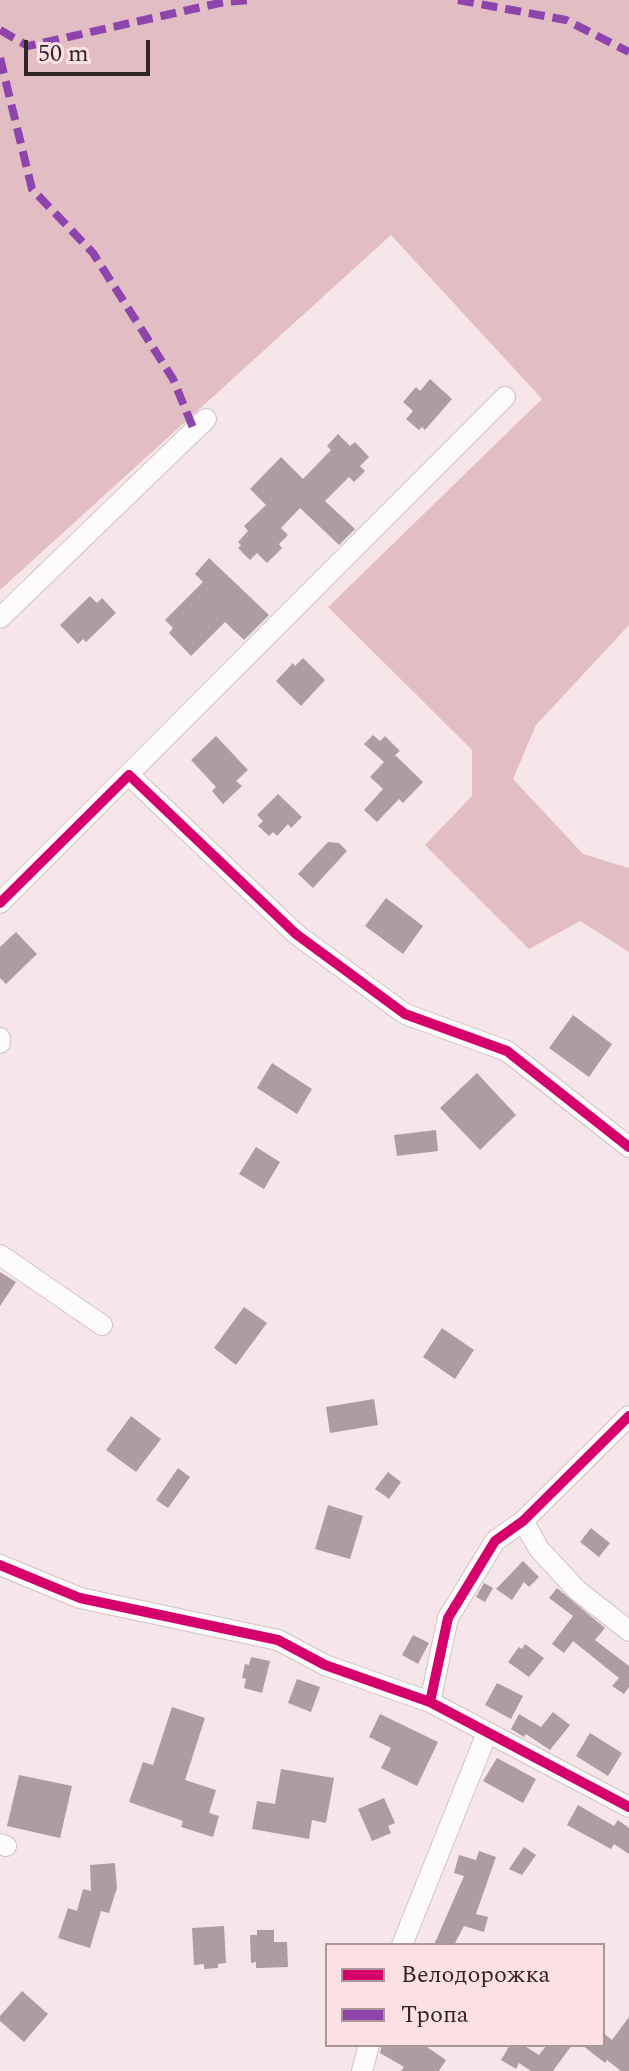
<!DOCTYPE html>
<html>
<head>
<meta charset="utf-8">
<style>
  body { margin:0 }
  #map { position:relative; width:629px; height:2071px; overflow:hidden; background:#f7e6e9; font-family:Spectral,serif }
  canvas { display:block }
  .legend { position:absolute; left:325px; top:1943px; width:280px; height:104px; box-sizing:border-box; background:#fde0e5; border:2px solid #ab9699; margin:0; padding:10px 14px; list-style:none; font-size:24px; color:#302628 }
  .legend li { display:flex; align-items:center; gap:16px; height:40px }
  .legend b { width:40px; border:2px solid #ab9699 }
  .scale { position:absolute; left:24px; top:40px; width:126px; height:36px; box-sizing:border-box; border:4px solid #302628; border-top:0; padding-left:10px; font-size:24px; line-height:28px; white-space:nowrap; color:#302628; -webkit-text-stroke:6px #fde0e5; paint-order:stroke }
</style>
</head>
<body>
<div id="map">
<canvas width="629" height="2071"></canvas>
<ul class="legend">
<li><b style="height:10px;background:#d6006c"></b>Велодорожка</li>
<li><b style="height:10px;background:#8e44ad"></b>Тропа</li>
</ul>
<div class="scale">50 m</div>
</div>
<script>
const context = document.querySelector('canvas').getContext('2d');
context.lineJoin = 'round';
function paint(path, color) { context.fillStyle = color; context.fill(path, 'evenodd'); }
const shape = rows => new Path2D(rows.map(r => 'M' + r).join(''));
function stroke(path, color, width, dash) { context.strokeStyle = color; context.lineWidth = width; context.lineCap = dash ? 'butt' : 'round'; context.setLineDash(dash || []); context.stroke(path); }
paint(shape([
  [0,0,629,0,629,625,536,725,513,779,583,854,629,868,629,952,580,921,529,949,425,845,472,796,472,750,328,607,542,399,391,235,0,590]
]), '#e3bdc4');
paint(shape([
  [430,379,452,399,425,430,422,427,419,430,406,419,413,411,403,402,416,387,420,391],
  [338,434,350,446,355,442,369,457,360,466,365,471,354,482,349,477,325,501,355,529,339,545,300,508,281,528,288,535,279,544,282,548,267,563,257,553,250,560,238,548,241,545,238,542,248,531,244,526,266,505,250,489,281,457,303,479,331,450,327,446],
  [209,558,269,615,244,640,225,622,191,656,169,633,173,628,165,620,203,582,195,574],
  [90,596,97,603,102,598,116,613,86,642,83,639,78,644,60,625],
  [303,658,325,680,301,706,276,681,293,663,295,666],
  [373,735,380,741,385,736,400,751,395,755,423,782,403,803,399,799,377,822,364,810,383,789,370,777,384,762,364,744],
  [216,736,248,770,236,781,242,786,223,804,212,791,216,787,191,760],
  [278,794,302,817,291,828,288,824,277,836,273,832,269,836,258,826,263,821,257,815],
  [328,842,339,843,347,851,313,888,298,874],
  [386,898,423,926,403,954,365,926],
  [16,932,37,954,6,984,0,978,0,947],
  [573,1015,612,1044,589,1077,549,1048],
  [272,1063,312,1089,297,1114,257,1088],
  [477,1073,516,1115,480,1150,440,1108],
  [436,1130,438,1151,397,1156,394,1135],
  [256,1147,280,1162,264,1189,239,1174],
  [0,1272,16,1282,0,1306],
  [244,1307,267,1323,236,1365,214,1348],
  [442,1328,474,1350,455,1379,423,1357],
  [374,1399,378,1425,330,1433,326,1407],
  [131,1416,161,1439,136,1472,106,1450],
  [178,1468,190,1477,168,1508,156,1500],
  [388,1472,401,1482,389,1499,375,1489],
  [328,1505,363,1516,350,1559,315,1549],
  [591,1528,610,1543,599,1557,580,1542],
  [523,1561,539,1577,529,1587,524,1582,512,1600,496,1589],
  [484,1583,493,1588,485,1602,476,1597],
  [557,1588,605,1628,595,1640,629,1666,629,1687,624,1694,612,1686,619,1678,573,1641,564,1653,552,1644,573,1616,549,1598],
  [413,1635,429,1643,418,1664,402,1655],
  [525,1644,544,1658,529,1677,508,1662,519,1647,522,1649],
  [251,1657,270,1661,262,1693,244,1688,246,1679,242,1678,245,1664,249,1665],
  [297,1679,320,1687,311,1712,288,1703],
  [497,1683,523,1696,511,1719,485,1705],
  [172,1707,205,1718,185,1780,216,1790,209,1813,219,1816,213,1837,181,1827,183,1821,129,1802,143,1762,153,1765],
  [553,1712,570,1725,550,1750,526,1734,524,1737,511,1729,519,1714,541,1727],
  [380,1714,438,1742,417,1786,381,1768,391,1748,369,1737],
  [590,1733,622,1753,608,1776,576,1756],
  [497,1758,536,1779,523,1803,483,1781],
  [281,1769,334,1778,326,1823,312,1820,309,1839,252,1829,257,1801,275,1804],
  [19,1775,72,1786,60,1838,7,1826],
  [384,1798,395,1823,388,1826,391,1833,372,1841,358,1809],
  [578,1805,614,1826,618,1820,629,1828,629,1854,614,1844,611,1849,567,1825],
  [524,1847,536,1855,522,1875,509,1869],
  [479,1851,496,1857,476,1914,488,1917,484,1932,464,1926,454,1945,434,1945,464,1876,454,1873,459,1855,476,1860],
  [115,1863,117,1888,109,1913,101,1911,90,1948,58,1938,68,1908,77,1911,83,1889,91,1891,90,1865],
  [224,1926,226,1963,218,1964,218,1968,204,1969,204,1964,194,1965,192,1928],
  [257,1930,274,1930,274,1942,287,1942,288,1967,260,1968,256,1968,256,1962,251,1963,250,1935,257,1935],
  [22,1991,48,2014,24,2042,0,2021,0,2016],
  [629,2017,629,2071,621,2071,607,2060,605,2063,582,2045,603,2045,603,2033,612,2040],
  [382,2045,424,2045,446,2060,439,2071,401,2071,404,2067,380,2053],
  [510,2045,523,2045,539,2055,547,2045,572,2045,553,2071,531,2071,519,2063,516,2069,501,2060]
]), '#ad9da0');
const minor = shape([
  [0,618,206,419],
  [129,775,296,934,405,1014,507,1051,629,1147],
  [0,903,505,397],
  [0,1038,0,1043],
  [0,1255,102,1325],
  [629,1416,523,1521,495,1541,448,1618,430,1702,629,1807],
  [523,1521,539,1549,577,1590,629,1631],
  [0,1565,80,1598,278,1640,325,1665,430,1702],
  [0,1844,6,1846],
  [402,1945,487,1733],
  [362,2071,369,2045]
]);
stroke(minor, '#d0c3c5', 22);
stroke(minor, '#fefbfc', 20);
stroke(shape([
  [458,0,566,20,629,52],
  [0,30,28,46,224,2,250,0],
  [0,58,32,189,93,253,173,379,194,430]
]), '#8e44ad', 8, [16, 8]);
stroke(shape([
  [0,903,129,775,296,934,405,1014,507,1051,629,1147],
  [629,1416,523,1521,495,1541,448,1618,430,1702,629,1807],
  [0,1565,80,1598,278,1640,325,1665,430,1702]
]), '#d6006c', 10);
</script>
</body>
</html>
